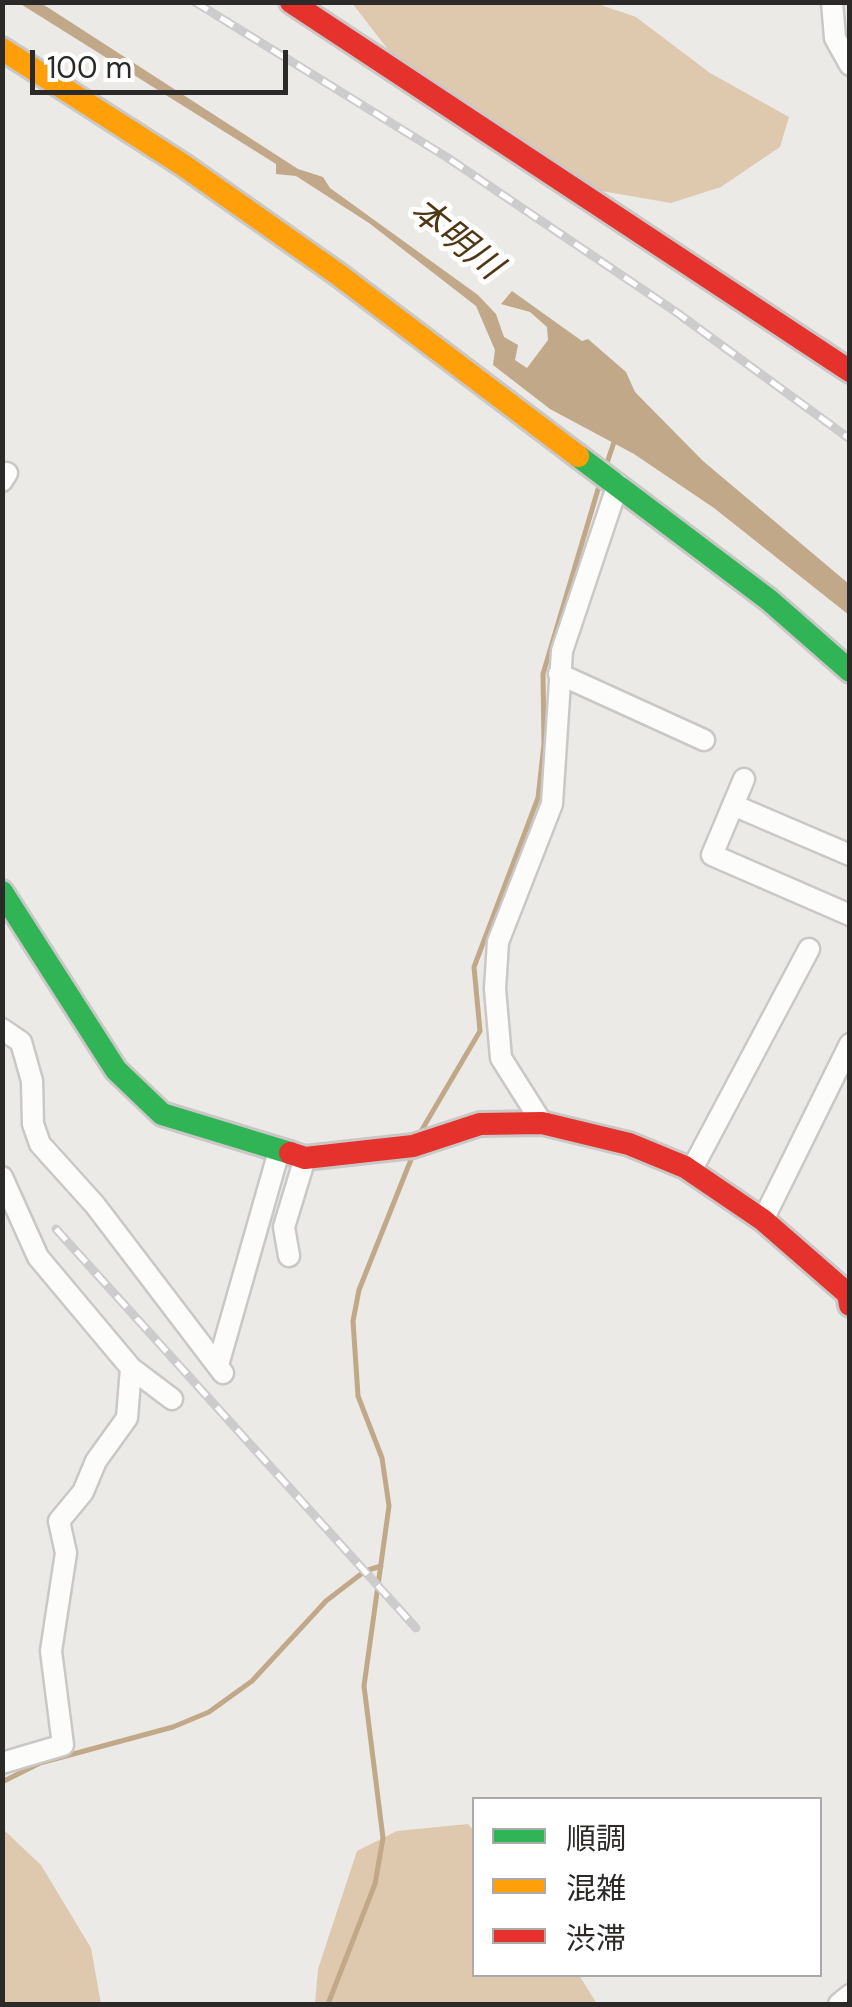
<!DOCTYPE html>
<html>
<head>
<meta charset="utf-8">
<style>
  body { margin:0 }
  #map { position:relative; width:852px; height:2007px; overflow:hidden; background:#eceae7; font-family:"DM Sans","Noto Sans JP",sans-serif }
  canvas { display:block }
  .frame { position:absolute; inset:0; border:5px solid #2b2a28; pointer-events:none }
  .legend { position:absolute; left:472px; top:1797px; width:350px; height:180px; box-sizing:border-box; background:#fff; border:2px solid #aaaaa9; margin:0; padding:12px 18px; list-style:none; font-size:30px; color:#2b2a28 }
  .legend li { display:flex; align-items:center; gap:20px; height:50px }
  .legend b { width:50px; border:2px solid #aaaaa9 }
  .scale { position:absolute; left:30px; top:50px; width:258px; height:45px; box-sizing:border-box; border:5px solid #2b2a28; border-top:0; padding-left:12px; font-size:30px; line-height:35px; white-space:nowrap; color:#2b2a28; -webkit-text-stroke:8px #fff; paint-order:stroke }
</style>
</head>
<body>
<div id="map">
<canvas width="852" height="2007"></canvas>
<div class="frame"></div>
<ul class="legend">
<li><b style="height:12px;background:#30b455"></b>順調</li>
<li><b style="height:12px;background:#ff9f0a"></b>混雑</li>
<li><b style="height:12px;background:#e5322d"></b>渋滞</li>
</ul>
<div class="scale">100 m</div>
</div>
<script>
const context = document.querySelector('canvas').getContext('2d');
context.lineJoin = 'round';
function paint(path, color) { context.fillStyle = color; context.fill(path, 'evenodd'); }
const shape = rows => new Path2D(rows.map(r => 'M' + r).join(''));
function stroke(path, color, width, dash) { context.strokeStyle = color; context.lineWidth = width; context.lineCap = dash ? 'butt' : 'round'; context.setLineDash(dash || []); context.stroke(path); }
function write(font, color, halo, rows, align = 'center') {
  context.font = font + ' "DM Sans","Noto Sans JP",sans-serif'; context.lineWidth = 10; context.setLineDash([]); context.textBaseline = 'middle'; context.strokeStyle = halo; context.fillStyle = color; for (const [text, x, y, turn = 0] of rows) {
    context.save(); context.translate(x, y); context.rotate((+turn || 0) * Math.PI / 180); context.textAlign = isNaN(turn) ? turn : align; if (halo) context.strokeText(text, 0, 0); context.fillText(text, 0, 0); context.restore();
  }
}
paint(shape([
  [352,3,595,3,636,17,710,73,789,117,780,147,721,187,671,203,584,188,407,74],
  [2,1817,4,1830,41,1865,91,1948,101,2004,3,2004],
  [468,1824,474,1831,474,1974,579,1975,597,2004,315,2004,318,1969,357,1851,397,1831]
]), '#dec9af');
paint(shape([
  [19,3,41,3,298,169,323,177,330,188,478,295,496,314,504,337,518,345,515,360,527,368,548,340,547,327,530,312,501,304,512,291,582,341,588,339,626,372,635,392,703,461,849,584,849,615,714,508,634,454,550,409,493,365,495,350,476,306,369,223,296,176,276,174,276,164]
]), '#c1a888');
stroke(shape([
  [606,466,615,439],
  [420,1133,480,1031,474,967,538,798,544,744,543,674,599,486],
  [2,1782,40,1763,173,1727,209,1712,252,1681,326,1601,365,1571,381,1566],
  [328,2004,375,1884,383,1838,364,1686,389,1506,382,1458,358,1396,353,1321,359,1290,412,1157]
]), '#c1a888', 5);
const street = shape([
  [832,2,835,38,850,65],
  [2,481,7,473],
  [559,674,704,740],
  [744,779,712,855,850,915],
  [733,805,850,855],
  [2,1029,21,1042,32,1081,33,1124,40,1144,95,1205,223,1373],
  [542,1123,501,1058,495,989,498,942,552,804,562,651,618,484],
  [691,1171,809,949],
  [2,1177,38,1257,131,1368,127,1418,96,1461,83,1492,59,1521,66,1553,51,1651,63,1745,2,1763],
  [763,1220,850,1044],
  [289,1256,284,1227,305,1158],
  [218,1365,279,1151],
  [131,1368,172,1399],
  [839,2004,850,1995]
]);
const fast = shape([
  [578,456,769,600,850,671],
  [2,892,116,1070,162,1114,290,1153]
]);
const slow = shape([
  [2,49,183,165,339,275,578,456]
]);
const jam = shape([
  [291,2,850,371],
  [290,1153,305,1158,413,1146,480,1124,542,1123,629,1144,685,1167,763,1220,848,1294,850,1305]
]);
stroke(street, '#cac8c6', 25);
stroke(fast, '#cac8c6', 28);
stroke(slow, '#cac8c6', 28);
stroke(jam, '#cac8c6', 28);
stroke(street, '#fcfcfb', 20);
stroke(fast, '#30b455', 22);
stroke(slow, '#ff9f0a', 22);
stroke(jam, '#e5322d', 22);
const rail = shape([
  [195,2,448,158,676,312,850,439],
  [56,1229,416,1628]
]);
stroke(rail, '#cdcccc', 9);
stroke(rail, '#fff', 5, [15]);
write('italic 35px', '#503714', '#fff', [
  ["本明川",455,240,39]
]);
</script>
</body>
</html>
